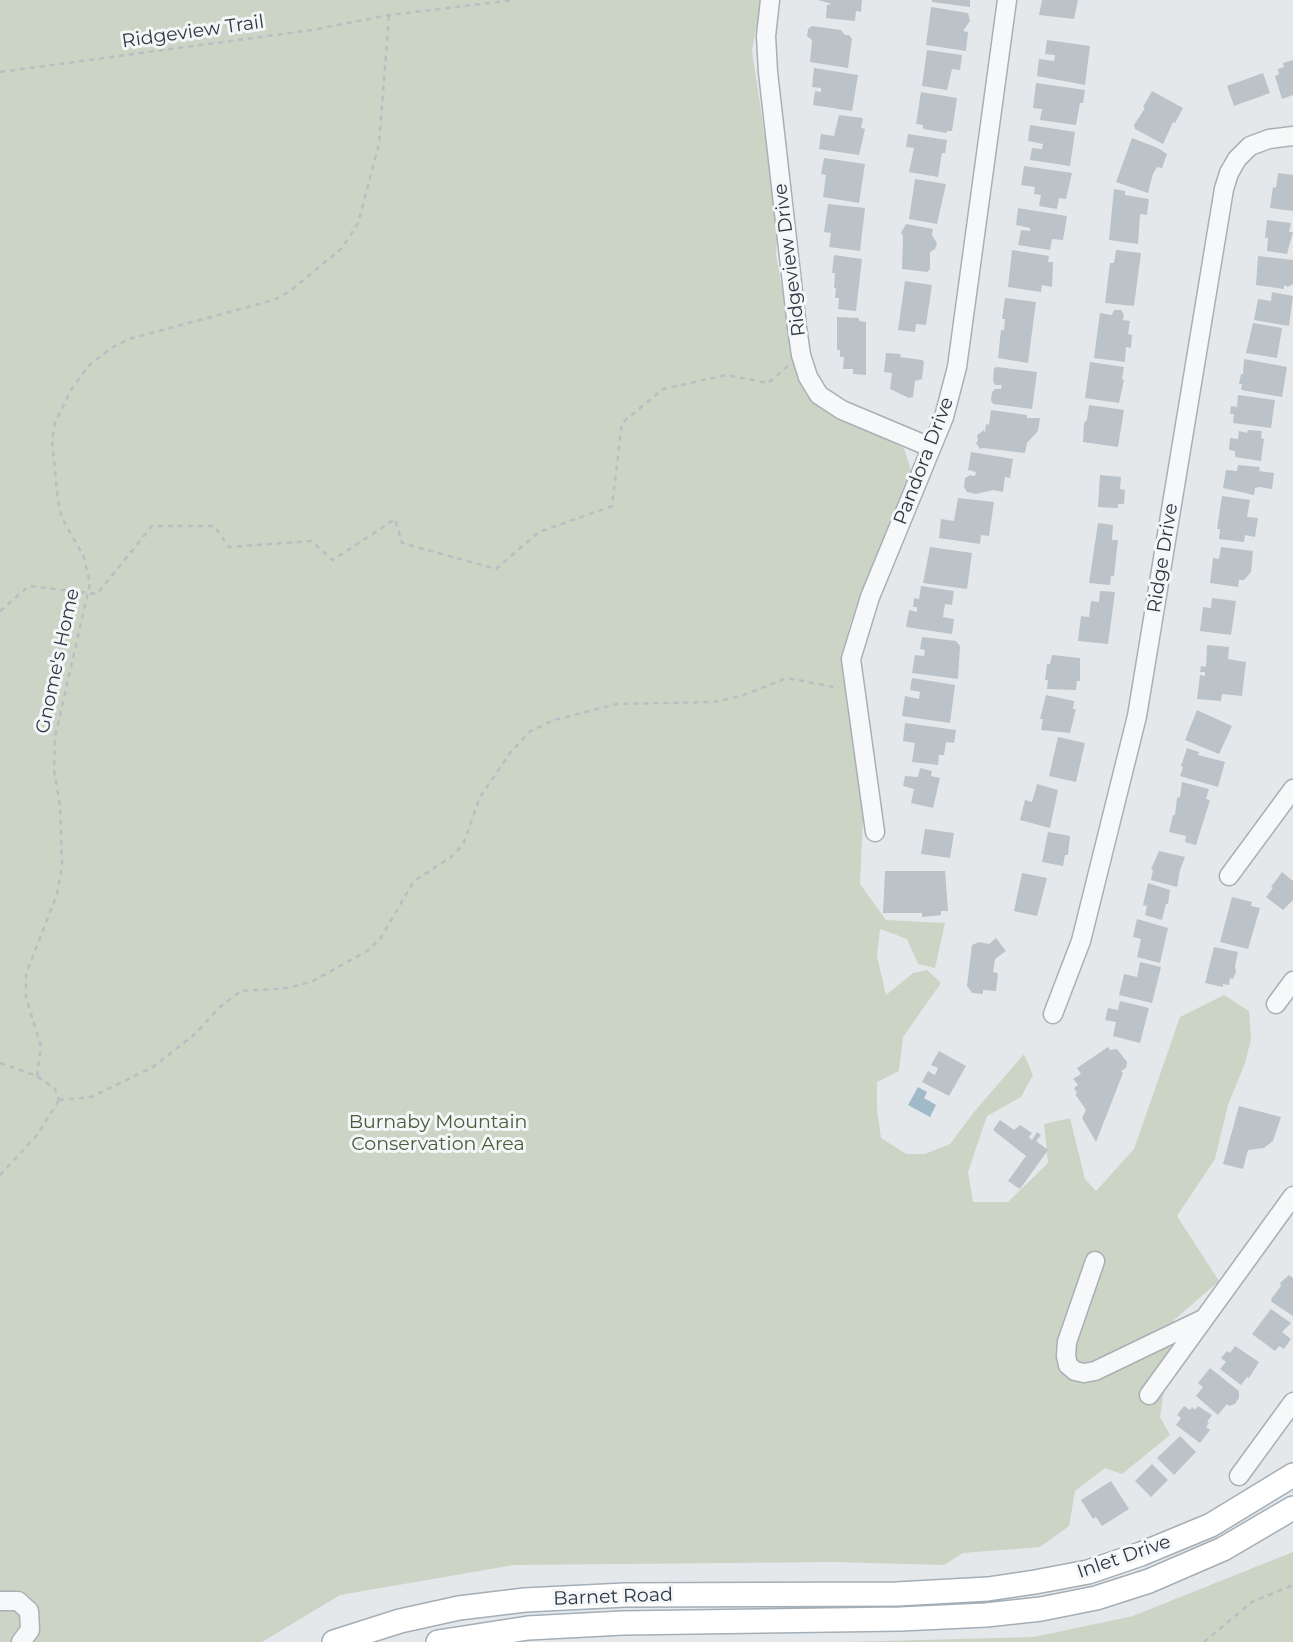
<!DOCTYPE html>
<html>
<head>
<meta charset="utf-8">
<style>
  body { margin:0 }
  canvas { display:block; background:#e4e8eb }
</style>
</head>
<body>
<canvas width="1293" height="1642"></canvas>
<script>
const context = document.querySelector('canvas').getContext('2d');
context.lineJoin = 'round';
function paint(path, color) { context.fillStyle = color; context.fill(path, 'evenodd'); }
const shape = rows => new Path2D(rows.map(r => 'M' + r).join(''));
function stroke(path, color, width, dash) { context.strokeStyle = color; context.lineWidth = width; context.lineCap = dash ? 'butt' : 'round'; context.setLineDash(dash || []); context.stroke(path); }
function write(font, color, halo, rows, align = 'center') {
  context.font = font + ' Montserrat,sans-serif'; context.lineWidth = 6; context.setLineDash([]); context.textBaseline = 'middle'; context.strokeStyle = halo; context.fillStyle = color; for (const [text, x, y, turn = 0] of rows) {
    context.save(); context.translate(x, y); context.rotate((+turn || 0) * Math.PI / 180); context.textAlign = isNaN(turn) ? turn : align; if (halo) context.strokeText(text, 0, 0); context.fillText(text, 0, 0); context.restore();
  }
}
paint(shape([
  [0,0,761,0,752,51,778,224,776,255,790,333,820,406,904,448,911,471,849,627,845,675,864,796,860,884,886,920,945,923,935,968,918,964,907,939,880,929,877,956,886,995,913,973,927,970,941,983,903,1037,899,1071,877,1082,877,1110,881,1138,906,1154,925,1154,950,1144,974,1112,1024,1054,1033,1075,1021,1097,987,1116,968,1172,973,1202,1008,1202,1048,1163,1044,1124,1070,1118,1085,1179,1096,1191,1134,1149,1180,1017,1224,995,1249,1011,1251,1039,1245,1063,1228,1105,1215,1159,1177,1216,1219,1281,1174,1320,1160,1417,1170,1435,1122,1474,1105,1468,1075,1491,1069,1526,1040,1547,963,1553,944,1565,834,1562,514,1565,340,1595,262,1642,0,1642],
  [1293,1552,1293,1642,845,1642,1034,1637,1133,1616]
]), '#ccd4c5');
paint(shape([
  [918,1087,927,1092,924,1098,936,1105,930,1117,908,1105]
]), '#a1bac9');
paint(shape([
  [818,0,862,0,861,12,856,11,855,21,826,18,827,5,832,4],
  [932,0,970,0,970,7,932,2],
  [1042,0,1078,0,1074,19,1039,15],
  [931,7,968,13,970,21,963,31,968,32,966,51,926,45],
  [812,26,841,30,845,35,849,35,852,39,848,68,810,62,812,40,807,36,808,29],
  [1047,40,1090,46,1085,85,1037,76,1039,59,1054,61,1055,55,1045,54],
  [927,50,962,55,960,70,952,69,947,90,922,86],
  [1293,60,1293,95,1282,99,1275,76,1279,74,1278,69,1284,67,1283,63],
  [814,68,858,75,852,111,813,105,815,91,821,92,821,88,812,87],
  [1263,73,1270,93,1234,106,1227,86],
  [1036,83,1085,90,1083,103,1080,103,1076,125,1040,120,1042,109,1033,108],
  [1152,91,1183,108,1175,123,1173,122,1163,144,1135,129,1134,125,1145,108,1143,107],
  [921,92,957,98,952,131,947,131,947,133,923,129,923,125,916,124],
  [839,115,863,118,861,128,865,129,859,155,819,149,821,134,834,136],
  [1030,125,1075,132,1070,166,1030,160,1032,148,1042,149,1043,144,1028,141],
  [908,134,947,140,945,153,942,153,938,177,909,172,914,148,906,147],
  [1132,138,1158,148,1167,154,1162,168,1157,167,1153,174,1148,193,1116,182],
  [824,158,865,164,859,203,823,197,826,175,821,174],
  [1024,166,1072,173,1066,199,1059,198,1057,209,1039,206,1041,195,1034,194,1035,187,1021,185],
  [1278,173,1293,175,1293,211,1270,208,1273,187,1276,188],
  [915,179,946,184,937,224,909,219],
  [1114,189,1125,191,1125,195,1149,199,1147,215,1140,214,1138,244,1109,240],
  [828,204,865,208,860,251,829,247,831,233,824,232],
  [1018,208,1067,216,1063,240,1052,239,1050,250,1018,245,1021,230,1030,231,1030,228,1016,225],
  [1267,220,1291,223,1289,232,1293,232,1287,254,1267,251,1268,238,1265,238],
  [906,224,933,229,932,235,937,243,935,249,930,252,930,269,927,272,902,269,903,236,901,233],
  [1012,250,1049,256,1048,262,1053,262,1052,287,1042,285,1041,292,1008,287],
  [1116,250,1141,253,1134,306,1105,303,1110,263,1114,263],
  [834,255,862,259,856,311,838,309,839,298,835,298,836,288,834,288,835,273,832,273],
  [1258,256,1293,260,1293,284,1288,287,1284,285,1284,289,1256,285],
  [905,281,932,285,926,325,916,324,915,332,898,330],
  [1272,292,1293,296,1289,326,1254,320,1258,299,1271,301],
  [1005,298,1036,302,1028,363,998,358,1001,330,1004,330,1005,319,1002,319],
  [1114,310,1121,310,1124,315,1123,320,1130,321,1128,334,1132,335,1131,348,1126,347,1125,362,1094,358,1100,313,1112,315],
  [837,317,859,318,859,321,866,322,866,375,853,374,853,369,843,369,844,357,840,357,840,350,837,350],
  [1253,323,1282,328,1277,358,1246,353],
  [886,353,901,354,900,357,922,360,924,362,922,379,915,381,913,397,909,398,890,389,892,373,884,372],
  [1244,359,1287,367,1282,397,1241,390,1242,384,1239,384,1241,374,1243,374],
  [1090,362,1124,367,1122,379,1124,380,1119,403,1085,398],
  [997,367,1037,372,1032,409,993,404,991,400,992,392,995,389,1001,389,1002,385,995,385,993,381,994,368],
  [1238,395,1275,400,1271,428,1233,423,1234,414,1230,414,1231,406,1237,407],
  [1089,405,1124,410,1118,447,1083,442,1084,423,1087,420],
  [991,410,1027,415,1027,418,1040,418,1038,431,1027,443,1025,453,983,448,980,449,976,443,978,441,977,435,984,430,985,433,986,424,989,425],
  [1248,430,1262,431,1261,438,1264,439,1261,461,1235,457,1235,451,1229,450,1230,438,1238,439,1239,431,1247,433],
  [971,452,1013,459,1010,478,1005,477,1003,492,993,490,976,494,967,492,964,487,965,478,970,475,975,476,976,472,968,470],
  [1238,465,1260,467,1259,471,1274,473,1272,489,1259,487,1255,488,1254,495,1223,488,1226,470,1237,471],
  [1100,475,1121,477,1120,489,1125,490,1124,504,1118,504,1118,508,1098,507],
  [1222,496,1250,500,1247,517,1258,518,1255,537,1245,535,1244,542,1219,539,1220,529,1217,529],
  [958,498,994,502,989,536,981,535,980,544,939,538,941,519,954,521],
  [1098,523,1113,525,1112,540,1118,540,1114,576,1111,576,1110,585,1089,583],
  [930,547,972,553,967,589,923,583],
  [1221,547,1253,551,1251,572,1244,580,1239,580,1238,587,1210,583,1213,558,1219,559],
  [921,586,954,591,952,605,945,604,943,617,954,619,952,634,906,627,909,610,917,612,917,607,913,607,914,598,919,599],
  [1100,591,1115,592,1108,644,1078,641,1081,616,1089,617,1091,601,1099,602],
  [1212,598,1236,601,1231,635,1200,631,1203,607,1211,608],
  [922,637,956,641,960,646,958,679,912,673,915,655,924,656,925,650,920,649],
  [1207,645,1229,647,1228,659,1246,662,1242,696,1222,694,1221,701,1197,699,1200,675,1205,676,1205,672,1200,672,1201,666,1206,667],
  [1052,655,1080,658,1080,681,1077,681,1076,690,1047,689,1048,680,1045,680,1047,664,1050,664],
  [912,678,955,685,950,723,902,716,905,696,919,699,920,692,910,690],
  [1046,695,1074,701,1073,709,1076,709,1070,733,1041,730,1043,719,1040,719],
  [1197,710,1232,726,1219,754,1185,740],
  [905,723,956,730,954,743,946,742,944,755,939,755,938,765,912,762,915,743,903,741],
  [1058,737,1085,743,1076,782,1049,776],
  [1187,748,1199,752,1198,755,1225,762,1218,787,1180,776,1183,767,1181,766],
  [920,768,932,771,931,776,940,778,933,808,911,803,914,789,903,786,905,776,918,777],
  [1182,782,1209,789,1206,799,1210,800,1196,845,1185,842,1186,836,1169,832,1173,815,1175,815,1177,798,1180,797],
  [1037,784,1058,790,1050,828,1020,820,1025,800,1032,802],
  [925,829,954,833,950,858,921,854],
  [1048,832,1070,836,1068,855,1065,855,1063,866,1042,862],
  [1159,851,1185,857,1180,870,1177,887,1151,880,1153,870,1151,869],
  [885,871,945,871,948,911,941,911,941,915,933,916,922,917,922,913,883,913],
  [1282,872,1293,881,1293,900,1283,910,1266,897,1273,888,1271,887],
  [1022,873,1047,878,1037,916,1014,911],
  [1148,883,1170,890,1168,904,1166,904,1162,920,1145,915,1147,906,1143,905],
  [1232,897,1252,902,1251,906,1260,908,1248,949,1220,942],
  [1137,919,1168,928,1160,963,1137,957,1141,939,1133,937],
  [996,938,1006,951,995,959,993,972,998,973,996,991,983,990,983,994,972,993,967,986,972,945,979,942,989,944],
  [1214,947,1238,952,1235,966,1236,972,1233,979,1230,978,1229,985,1223,984,1223,987,1205,983],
  [1140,962,1161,967,1152,1003,1119,995,1124,974,1137,977],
  [1120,1001,1149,1008,1140,1043,1113,1036,1116,1022,1105,1020,1108,1008,1118,1010],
  [1108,1047,1110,1050,1117,1049,1127,1062,1126,1068,1121,1071,1123,1073,1096,1142,1082,1118,1086,1110,1075,1094,1077,1093,1074,1088,1078,1085,1073,1079,1081,1074,1077,1068],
  [939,1051,966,1066,949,1096,922,1082,928,1071,935,1075,938,1068,931,1065],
  [1239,1106,1281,1117,1273,1141,1264,1148,1248,1150,1243,1169,1223,1164],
  [1000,1120,1014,1130,1020,1125,1032,1133,1029,1137,1032,1140,1037,1132,1041,1135,1036,1141,1048,1150,1020,1189,1008,1181,1026,1156,993,1130],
  [1289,1275,1293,1278,1293,1316,1272,1302,1271,1299,1281,1286,1280,1283],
  [1271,1309,1291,1323,1282,1332,1291,1339,1284,1349,1279,1346,1275,1351,1252,1334],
  [1235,1346,1259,1362,1249,1378,1247,1377,1241,1385,1220,1369,1226,1362,1221,1358,1227,1351,1230,1353],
  [1210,1368,1239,1391,1239,1398,1235,1404,1229,1406,1227,1404,1218,1415,1196,1396,1203,1387,1198,1383],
  [1184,1406,1190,1410,1192,1407,1195,1410,1198,1406,1212,1415,1207,1422,1209,1423,1206,1427,1210,1430,1200,1443,1176,1425,1181,1418,1177,1415],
  [1180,1436,1196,1452,1174,1475,1157,1458],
  [1152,1464,1168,1480,1151,1497,1135,1481],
  [1111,1481,1129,1509,1102,1526,1096,1517,1093,1519,1081,1500]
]), '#bbc2c8');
const minor = shape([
  [770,0,766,36,768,72,797,327,801,355,808,377,819,395,842,410,930,447],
  [875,832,851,659,870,597,944,417,957,367,1007,0],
  [1229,876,1293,789],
  [1276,1004,1293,981],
  [1053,1014,1081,941,1137,716,1224,189,1229,173,1237,159,1250,146,1269,139,1293,136],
  [1095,1261,1067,1342,1066,1356,1068,1365,1075,1371,1084,1373,1095,1371,1203,1319],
  [1149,1395,1293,1196],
  [1239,1476,1293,1402],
  [0,1601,18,1601,29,1611,30,1630,21,1642]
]);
const major = shape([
  [334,1642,400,1621,459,1608,525,1600,625,1595,897,1594,988,1589,1035,1582,1088,1572,1141,1554,1211,1525,1293,1475],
  [438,1642,528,1628,623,1623,900,1619,986,1615,1041,1609,1096,1598,1149,1581,1223,1549,1293,1508]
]);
stroke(minor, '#a9b0b5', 21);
stroke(major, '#a4aeb6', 26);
stroke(shape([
  [0,72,312,30,389,15,515,0],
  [0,611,29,586,97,594,152,526,214,526,229,547,311,541,333,560,395,519,402,543,496,569,539,532,612,506,622,423,663,389,726,375,768,383,788,366],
  [0,1063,37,1076,55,1089,59,1100],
  [37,1076,41,1046,26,998,26,974,57,894,62,866,60,806,54,770,55,737,90,583,84,557,62,518,58,501,52,440,55,423,71,390,88,366,113,347,129,339,274,300,290,291,342,248,358,223,379,144,389,15],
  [59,1100,91,1097,153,1067,195,1034,220,1007,241,991,289,988,313,981,367,951,380,939,414,881,454,855,464,842,480,797,510,753,529,732,554,720,617,704,714,702,741,696,787,678,839,688],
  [0,1175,37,1135,59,1100],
  [1204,1642,1252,1602,1293,1585]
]), '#b9bec2', 2.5, [5, 5]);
stroke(minor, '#f6f8f9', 18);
stroke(major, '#fff', 23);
write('19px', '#2c3843', '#f4f6f8', [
  ["Ridgeview Trail",193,32,-8],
  ["Ridgeview Drive",790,260,-97],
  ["Pandora Drive",924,461,-69],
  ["Ridge Drive",1163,558,-81],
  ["Gnome's Home",58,661,-78],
  ["Inlet Drive",1124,1557,-19],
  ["Barnet Road",613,1597,-2]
]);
write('19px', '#465e3a', '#f4f6f8', [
  ["Burnaby Mountain",438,1122],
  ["Conservation Area",438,1144]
]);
</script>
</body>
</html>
